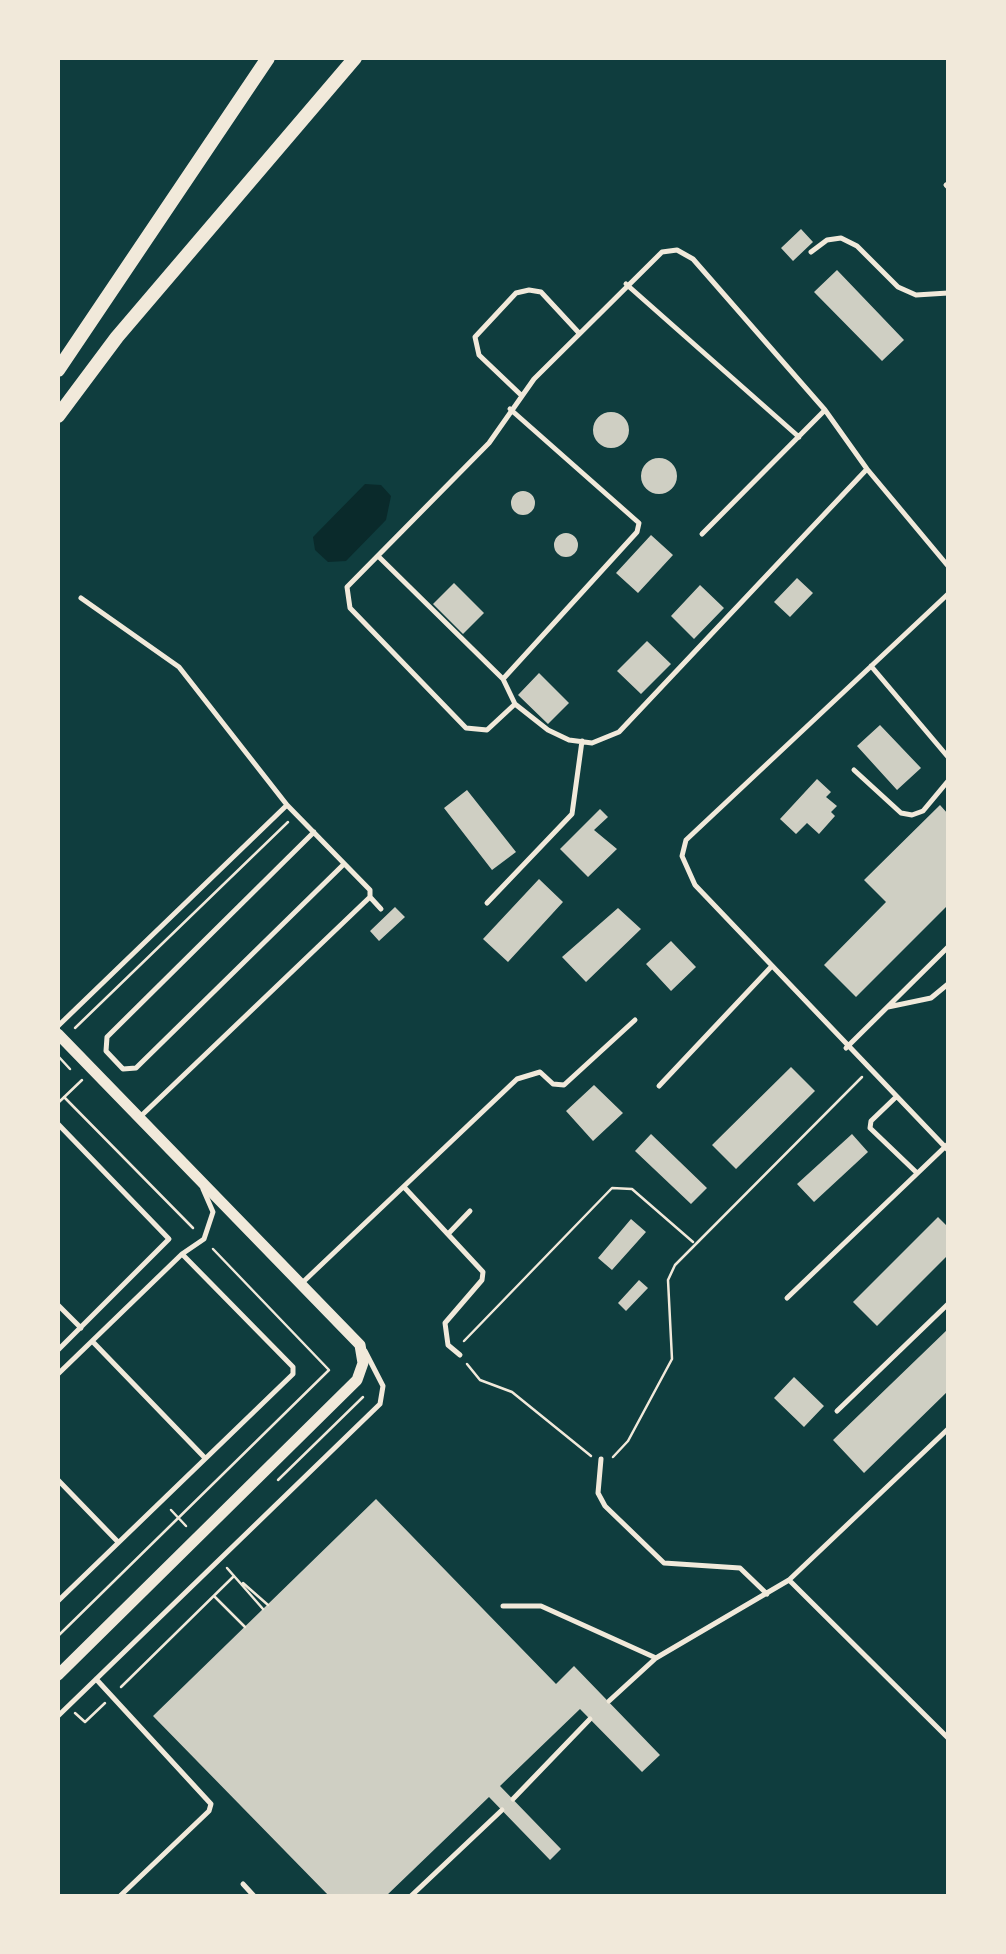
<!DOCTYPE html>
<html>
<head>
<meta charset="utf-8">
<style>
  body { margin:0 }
  #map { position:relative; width:1006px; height:1954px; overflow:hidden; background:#0f3d3e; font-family:"Fira Sans",sans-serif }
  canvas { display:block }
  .frame { position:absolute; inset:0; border:60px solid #f1e9da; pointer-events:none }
</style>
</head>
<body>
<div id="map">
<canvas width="1006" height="1954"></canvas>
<div class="frame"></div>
</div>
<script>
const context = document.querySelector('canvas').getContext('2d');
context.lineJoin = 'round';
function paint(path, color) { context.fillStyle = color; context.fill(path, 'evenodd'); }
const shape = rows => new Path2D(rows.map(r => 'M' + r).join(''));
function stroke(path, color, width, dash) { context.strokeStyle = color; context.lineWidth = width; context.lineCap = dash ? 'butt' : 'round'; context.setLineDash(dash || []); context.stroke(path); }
paint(shape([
  [365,484,381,485,391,496,386,520,346,561,328,562,315,550,313,537]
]), '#0a2a2b');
paint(shape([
  [801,229,813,242,793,261,781,248],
  [837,270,904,340,882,361,814,292],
  '593 430a18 18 0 1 1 36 0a18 18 0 1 1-36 0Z',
  '641 476a18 18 0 1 1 36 0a18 18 0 1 1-36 0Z',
  '511 503a12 12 0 1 1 24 0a12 12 0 1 1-24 0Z',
  '554 545a12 12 0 1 1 24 0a12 12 0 1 1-24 0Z',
  [651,535,673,555,638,593,616,573],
  [797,578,813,593,790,617,774,602],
  [454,583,484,613,463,634,433,604],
  [700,585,724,608,694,639,671,616],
  [647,641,671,664,641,694,617,671],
  [539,673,569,703,548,724,518,695],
  [880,725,921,768,897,790,857,746],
  [817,779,831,792,826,797,837,806,831,812,835,816,819,834,807,823,796,834,780,819],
  [467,790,516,852,492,870,444,808],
  [940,805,948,814,948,905,856,997,824,965,886,902,864,880],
  [600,809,608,817,594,830,617,849,588,877,560,849],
  [539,879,563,902,508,962,483,939],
  [395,907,405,917,379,941,370,931],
  [618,908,641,929,586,982,562,957],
  [671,941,696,967,671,991,646,964],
  [791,1067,815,1091,736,1169,712,1145],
  [594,1085,623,1113,593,1141,566,1111],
  [651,1134,707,1188,691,1204,635,1151],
  [852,1134,868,1152,814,1202,797,1184],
  [938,1217,948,1227,948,1255,877,1326,853,1302],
  [631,1219,646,1232,612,1270,598,1258],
  [639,1280,648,1288,626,1311,618,1303],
  [948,1329,948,1391,864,1473,833,1440],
  [794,1377,824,1406,804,1427,774,1398],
  [376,1499,556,1684,574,1666,660,1755,642,1772,580,1709,500,1786,561,1849,550,1860,489,1797,386,1896,329,1896,153,1716]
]), '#cfcfc3');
stroke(shape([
  [75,1028,288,822],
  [58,1056,70,1069],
  [64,1097,193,1228],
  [58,1103,82,1080],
  [464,1341,612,1188,632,1189,693,1242],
  [467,1364,480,1380,512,1392,591,1456],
  [613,1457,628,1441,672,1359,668,1280,675,1265,862,1077],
  [278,1480,363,1397],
  [171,1510,186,1526],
  [227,1568,263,1609],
  [243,1583,268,1605],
  [214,1596,245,1627],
  [58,1636,329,1370,213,1249],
  [121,1687,234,1576],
  [75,1713,85,1722,105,1703]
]), '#f1e9da', 2.5);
stroke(shape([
  [946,185,948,187],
  [811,252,827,240,841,238,857,246,898,287,916,295,948,293],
  [626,284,799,437],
  [521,395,479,355,475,337,516,293,529,290,541,292,579,333],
  [702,534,825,410],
  [378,556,503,679,515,704,548,730,569,740,592,743,619,732,867,469],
  [948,594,686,840,682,856,695,885,948,1150],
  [81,598,179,667,287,805],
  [871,666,948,757],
  [503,679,637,532,639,523,510,409],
  [515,704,487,730,466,728,350,608,347,587,489,443,534,379,662,252,677,250,693,259,825,410,867,469,948,566],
  [854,770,901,813,912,815,923,811,948,781],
  [314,832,107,1037,106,1051,123,1069,136,1068,344,864],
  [370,897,381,909],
  [487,903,572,814,582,741],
  [888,1007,931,998,948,984],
  [58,1026,287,805,370,890,370,897,141,1116],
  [846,1048,948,947],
  [659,1086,771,967],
  [896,1097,871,1121,870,1128,917,1173],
  [58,1124,169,1239,58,1350],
  [404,1187,483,1272,482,1280,445,1323,448,1345,460,1355],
  [449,1233,470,1211],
  [302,1283,517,1079,540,1072,553,1084,564,1085,635,1020],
  [787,1298,948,1144],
  [58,1305,81,1328],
  [93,1342,205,1458],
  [58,1374,182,1254,204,1239,213,1212,203,1189],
  [837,1411,948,1304],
  [601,1459,598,1493,605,1506,664,1563,740,1568,767,1594],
  [58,1480,118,1542],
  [789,1580,948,1429],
  [58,1601,293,1374,293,1367,182,1254],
  [503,1606,541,1606,656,1658],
  [96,1679,211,1804,209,1811,120,1896],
  [609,1701,656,1658,789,1580,948,1738],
  [58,1716,380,1404,383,1386,365,1351],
  [513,1799,590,1719],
  [243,1884,254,1896],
  [411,1896,502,1810]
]), '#f1e9da', 5);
stroke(shape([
  [58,1034,360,1345,363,1363,357,1380,58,1675]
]), '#f1e9da', 11);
stroke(shape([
  [58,370,268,58],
  [58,416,117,337,355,58]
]), '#f1e9da', 14);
</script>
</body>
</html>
